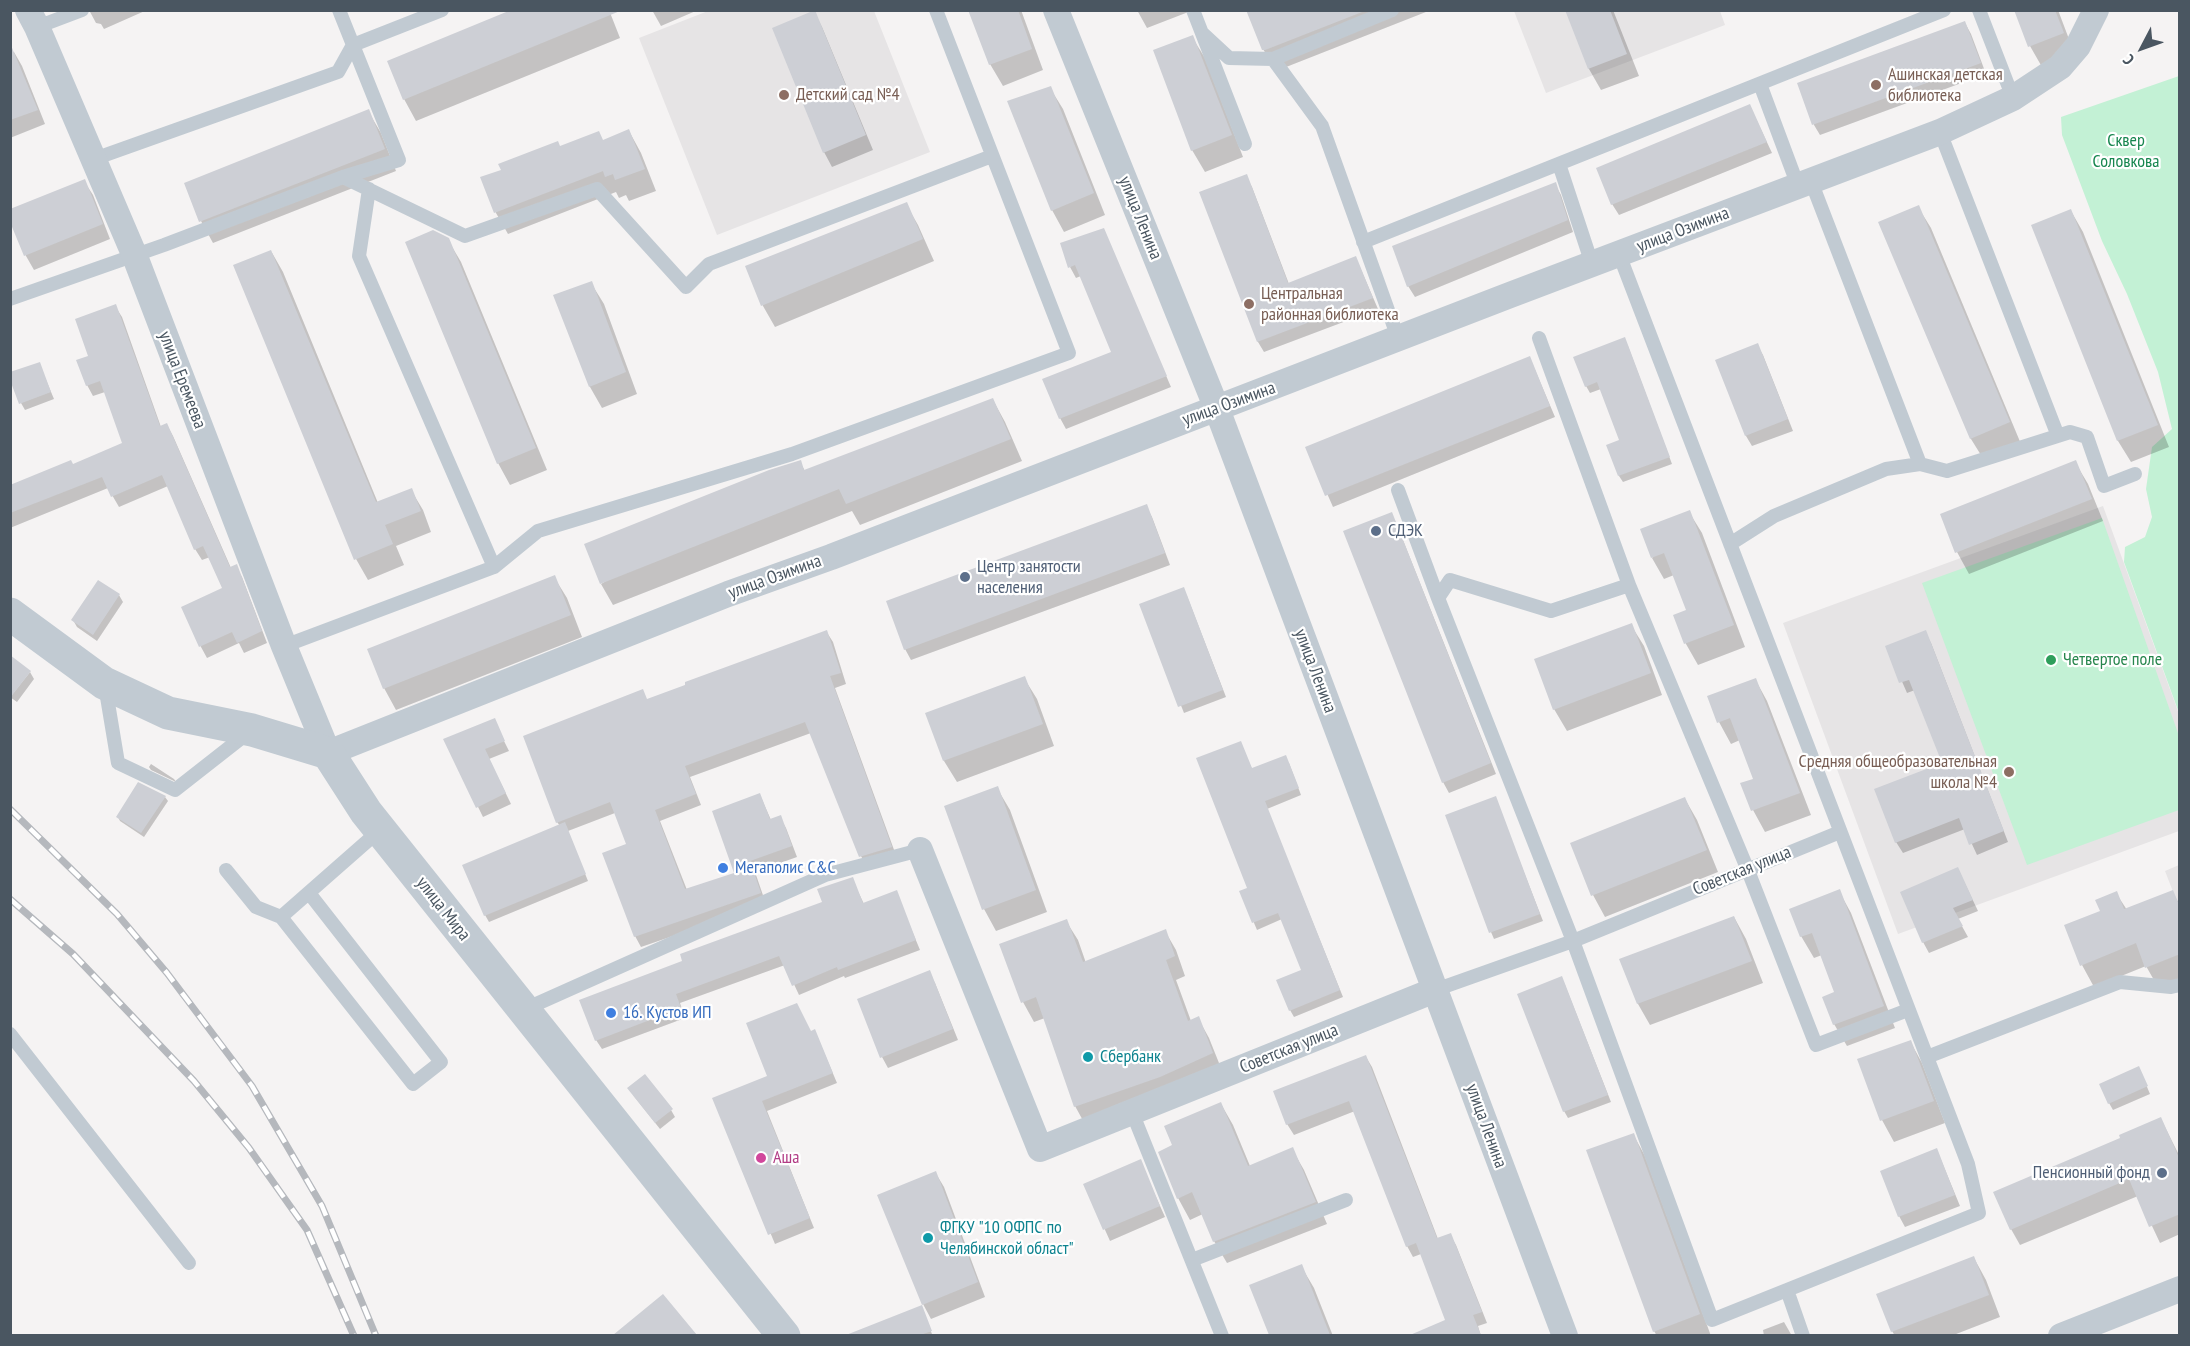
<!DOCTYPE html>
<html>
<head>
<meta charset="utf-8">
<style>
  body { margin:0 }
  #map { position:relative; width:2190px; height:1346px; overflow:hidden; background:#f5f3f3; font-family:"PT Sans Narrow",sans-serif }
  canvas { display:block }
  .frame { position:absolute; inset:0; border:12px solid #4a5661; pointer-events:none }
  .north { position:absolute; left:2112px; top:18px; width:60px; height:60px; -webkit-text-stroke:4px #fff; paint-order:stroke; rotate:229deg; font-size:16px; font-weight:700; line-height:24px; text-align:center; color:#4a5661 }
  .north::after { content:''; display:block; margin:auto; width:21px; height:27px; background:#4a5661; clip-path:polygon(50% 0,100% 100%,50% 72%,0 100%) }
</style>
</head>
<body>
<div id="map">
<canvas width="2190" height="1346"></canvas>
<div class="frame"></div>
<div class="north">С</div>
</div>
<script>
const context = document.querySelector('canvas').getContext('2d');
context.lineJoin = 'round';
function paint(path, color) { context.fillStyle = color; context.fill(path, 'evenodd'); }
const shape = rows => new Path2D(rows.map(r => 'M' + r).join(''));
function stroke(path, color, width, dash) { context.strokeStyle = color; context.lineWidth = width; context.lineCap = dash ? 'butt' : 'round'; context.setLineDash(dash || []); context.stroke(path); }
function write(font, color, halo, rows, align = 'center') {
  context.font = font + ' "PT Sans Narrow",sans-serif'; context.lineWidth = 4.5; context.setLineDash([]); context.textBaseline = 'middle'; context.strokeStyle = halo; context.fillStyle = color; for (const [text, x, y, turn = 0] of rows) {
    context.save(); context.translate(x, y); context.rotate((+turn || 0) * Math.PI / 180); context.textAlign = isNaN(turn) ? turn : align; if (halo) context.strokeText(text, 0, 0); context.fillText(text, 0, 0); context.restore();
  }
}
paint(shape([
  [708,11,874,11,930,152,717,235,639,38],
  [1514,11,1720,11,1725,25,1546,93],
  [2103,506,2179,714,2179,831,1898,934,1783,623],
  [2179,865,2179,907,2165,871]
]), '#e6e4e5');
paint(shape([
  [2179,76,2180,76,2179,713,2124,562,2125,547,2145,537,2152,517,2146,489,2152,447,2172,429,2158,372,2127,294,2102,241,2062,135,2061,117],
  [2102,518,2179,736,2179,810,2027,865,1922,583]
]), '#c3f1d5');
paint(shape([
  [89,10,147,10,104,29,101,24,96,23],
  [515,10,609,10,620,38,416,121,404,99],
  [652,10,698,10,661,26],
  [970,10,1021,10,1043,70,1003,86,990,64],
  [1137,10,1191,10,1191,11,1147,28],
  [1254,10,1431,10,1276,71,1263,49],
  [1566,10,1613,10,1639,76,1601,90,1589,69],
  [2016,10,2058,10,2075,55,2042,67,2030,46],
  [814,12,822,27,873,150,832,167,824,152],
  [1965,23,1971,34,1986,74,1820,135,1814,125,1799,84],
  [1192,37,1205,58,1243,157,1205,172,1192,150],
  [14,52,22,66,45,124,10,138,10,53],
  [1050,88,1063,109,1105,215,1064,232,1052,210],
  [1750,106,1772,153,1619,215,1612,204],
  [368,111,381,133,396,171,213,243,201,221],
  [629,131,641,153,656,191,629,201,626,195,619,198,616,192,508,234,496,213,482,178,560,148,604,141],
  [1246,176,1252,187,1289,284,1356,258,1378,309,1264,352,1258,342,1201,193],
  [84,181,93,195,110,239,34,270,26,256,10,218],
  [1555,184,1561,195,1573,232,1415,297,1408,286],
  [906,204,918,225,934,261,775,327,763,306,747,267],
  [1918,207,1931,228,2021,444,1984,460,1971,439,1880,223],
  [2071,211,2083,232,2169,447,2131,462,2118,441,2033,226],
  [1103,230,1171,387,1066,429,1060,418,1113,353,1081,276,1076,278,1070,267],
  [448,240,461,262,547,470,510,485,498,463],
  [271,251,283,272,378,503,411,490,423,510,431,532,396,546,404,565,368,580,356,559],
  [591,283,604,304,637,394,602,408,590,387,555,296],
  [115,306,122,317,161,427,167,425,173,436,231,568,236,566,242,577,267,643,244,653,239,643,207,658,201,647,183,607,224,589,210,557,202,560,195,549,168,486,119,507,108,488,10,528,10,487,73,466,124,444,105,392,93,396,87,385,90,357],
  [1757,345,1763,355,1793,431,1752,446,1746,436],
  [1628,346,1672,464,1623,482,1619,476,1621,441,1601,389,1590,393,1586,386],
  [1530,358,1555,417,1333,507,1307,448],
  [39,363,54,399,25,410,21,403],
  [993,400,1005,422,1022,461,860,525,852,511,613,605,601,584,800,462,805,471],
  [2075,462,2088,484,2103,521,1969,574,1957,552],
  [1146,506,1152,517,1170,565,911,660,905,649],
  [1689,512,1702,533,1745,647,1698,665,1686,644,1675,616,1688,610,1674,575,1664,579,1652,558],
  [1391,514,1397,525,1496,774,1449,793,1443,782],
  [554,577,567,598,582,637,396,710,384,688],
  [119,595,123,602,97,641,77,627,73,620],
  [1187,596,1226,697,1184,713,1141,605],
  [1631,625,1644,646,1662,695,1567,731,1554,709],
  [826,631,833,642,846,684,835,688,897,858,867,867,861,856,811,733,690,777,701,805,660,821,687,890,736,874,760,795,771,820,780,817,786,828,797,857,755,872,766,904,641,947,635,936,628,845,615,813,568,831,588,881,489,922,485,915,560,826,557,822,648,700],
  [1925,632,1931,643,2008,842,1977,855,1965,829,1903,853,1896,842,1944,764,1915,690,1907,693,1887,647],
  [30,672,34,679,17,702,10,697],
  [1024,678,1037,699,1054,746,957,782,944,761,927,714],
  [1755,679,1767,701,1811,815,1765,832,1753,810,1742,784,1755,780,1740,740,1731,744,1719,722],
  [498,729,509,751,489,759,511,804,483,817,445,740],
  [1240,742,1252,769,1289,763,1301,795,1267,809,1343,997,1294,1017,1290,1010,1303,971,1282,919,1257,930,1241,892,1249,889],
  [151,764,174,779,176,782,151,770,149,767],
  [997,788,1010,810,1047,912,996,931,984,909],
  [165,797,168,801,144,837,120,821,118,817],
  [1495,798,1543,921,1494,939,1491,932],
  [1685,799,1697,820,1718,872,1605,917,1593,895,1572,844],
  [1958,869,1978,911,1958,919,1968,937,1929,953,1923,942],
  [852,879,864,904,896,892,920,950,845,978,844,976,799,995,785,965,680,1003,685,1018,602,1049,596,1040,684,962,824,903],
  [1839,891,1851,913,1895,1028,1847,1046,1834,1024,1836,993,1822,955,1814,958,1801,936],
  [2172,892,2180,905,2180,980,2159,989,2146,966,2094,987,2082,965,2102,912,2116,893,2127,910],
  [1734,917,1746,939,1763,983,1650,1025,1638,1004,1621,960],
  [1066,921,1078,940,1086,963,1165,931,1176,950,1185,976,1176,980,1191,1021,1198,1018,1209,1038,1223,1073,1086,1126,1075,1106,1045,1018,1034,1022,1023,1002,1001,945],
  [929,972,935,983,958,1040,888,1068,882,1057],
  [1565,985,1611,1102,1568,1118,1564,1111],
  [815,1031,837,1083,767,1111,814,1228,775,1244,714,1098,769,1077,811,1032],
  [1910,1041,1922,1063,1945,1123,1894,1142,1882,1120],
  [1366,1057,1372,1067,1438,1239,1450,1235,1456,1245,1487,1323,1478,1326,1481,1336,1443,1336,1439,1325,1447,1321,1421,1254,1413,1257,1407,1246,1355,1111,1294,1135,1287,1124],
  [2142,1075,2150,1094,2113,1110,2109,1103],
  [633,1095,671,1110,675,1117,660,1129],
  [1221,1104,1233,1125,1250,1166,1292,1149,1304,1170,1327,1224,1227,1263,1214,1241,1203,1214,1190,1220,1178,1198,1174,1146],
  [2161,1119,2180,1157,2180,1234,2160,1243,2138,1196,2020,1245,2011,1229,2122,1139],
  [1633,1134,1645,1156,1711,1336,1657,1336,1654,1331],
  [1937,1150,1960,1206,1905,1227,1899,1216],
  [1140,1161,1165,1217,1110,1241,1085,1185],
  [935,1172,944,1187,985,1297,931,1319,923,1304],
  [1974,1258,1986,1280,2000,1317,1951,1336,1895,1336,1892,1331],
  [1301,1266,1314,1288,1333,1336,1271,1336,1251,1286],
  [663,1296,695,1336,615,1336],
  [921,1307,932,1334,929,1336,846,1336],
  [1784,1322,1792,1336,1764,1336,1763,1330]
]), '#0003');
paint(shape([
  [511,10,620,11,403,100,387,61],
  [815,10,866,135,823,153,772,28],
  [968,10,1018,10,1032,49,989,65],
  [1246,10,1361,10,1362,12,1265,50,1262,50],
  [1565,10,1610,10,1627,54,1588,69],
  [2014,10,2055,10,2064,33,2028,47],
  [1965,21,1981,63,1812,125,1797,83],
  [1193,35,1232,135,1191,151,1153,50],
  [10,43,38,110,10,120],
  [1051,86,1094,193,1051,211,1007,101],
  [1750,104,1767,142,1611,205,1596,168],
  [369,109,385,149,199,222,184,183],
  [629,129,645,169,615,180,613,174,605,177,603,171,494,213,480,177,501,170,498,164,558,141,560,146,599,131,603,140],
  [1247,174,1288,283,1356,256,1373,298,1257,342,1199,192],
  [85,179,103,224,24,256,10,222,10,209],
  [1556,182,1568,220,1407,287,1392,246],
  [907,202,923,239,761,306,745,266],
  [1919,205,2010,422,1970,439,1878,222],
  [2071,209,2158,425,2117,441,2031,225],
  [1104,228,1167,376,1059,419,1042,379,1111,352,1075,265,1068,268,1060,243],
  [433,230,449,238,536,448,497,464,405,242],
  [271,250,376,502,412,488,421,511,385,525,393,544,354,560,233,265],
  [592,281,626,372,589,387,553,295],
  [116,304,160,426,167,423,230,567,237,564,262,631,237,643,232,632,199,647,181,607,222,588,203,546,194,550,162,475,111,497,102,477,10,513,10,485,71,460,73,464,122,443,100,381,86,386,76,360,88,356,75,319],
  [1625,337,1670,457,1618,476,1606,445,1619,440,1597,382,1585,387,1573,357],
  [1758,343,1788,419,1745,436,1715,360],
  [1530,356,1550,406,1325,496,1305,447],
  [40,362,51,392,19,404,10,380,10,372],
  [993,398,1011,439,846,504,839,489,600,584,584,544,769,470,801,460,804,470],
  [2076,460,2092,499,1955,553,1940,514],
  [1147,504,1165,553,904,650,886,601],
  [1690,510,1734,625,1684,644,1673,615,1686,610,1664,553,1651,558,1640,529],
  [1392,512,1491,763,1442,783,1343,531],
  [555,575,571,615,383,689,367,649],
  [98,580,120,594,93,635,71,620],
  [1184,587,1223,690,1178,707,1139,604],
  [1632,623,1651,673,1553,710,1534,659],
  [827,630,841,673,830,676,892,847,859,857,805,722,685,766,696,794,655,810,685,889,734,873,712,811,760,793,770,819,781,815,792,846,750,861,761,893,634,937,602,853,626,844,610,802,556,823,523,736,643,689,647,699,685,685,685,682],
  [1926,630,2004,831,1969,845,1959,818,1895,843,1874,789,1942,763,1909,680,1899,683,1885,646],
  [10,655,31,671,10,698],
  [1025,676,1043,724,943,761,925,713],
  [1756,678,1800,793,1751,811,1740,783,1753,779,1730,718,1717,723,1707,696],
  [495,718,505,741,485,749,506,793,476,808,443,739],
  [1241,741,1252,768,1286,755,1299,788,1265,801,1340,990,1289,1011,1276,980,1301,970,1278,913,1252,923,1239,891,1247,888,1196,758],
  [138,782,166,796,141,833,116,817],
  [998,786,1036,890,982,910,944,806],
  [1496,796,1540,914,1489,933,1445,815],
  [1685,797,1707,850,1591,896,1570,843],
  [565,822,586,874,484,916,462,865],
  [1958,867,1973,900,1953,908,1963,926,1922,943,1900,892],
  [853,877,863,903,897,890,916,940,838,970,837,967,792,986,779,956,676,994,681,1008,595,1041,579,1000,682,961,680,954,822,902,817,889],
  [1840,889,1884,1006,1833,1025,1822,997,1834,992,1812,933,1800,937,1789,909],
  [2173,890,2180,907,2180,954,2145,968,2136,943,2080,966,2064,925,2100,911,2095,900,2117,891,2124,909],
  [1734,916,1752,961,1637,1004,1619,959],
  [1067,919,1083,962,1166,929,1175,956,1166,960,1188,1021,1199,1016,1213,1053,1160,1077,1074,1107,1036,997,1021,1003,999,944],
  [930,970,953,1029,880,1058,857,999],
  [1562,976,1608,1095,1563,1112,1517,994],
  [797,1003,811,1031,815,1029,833,1073,762,1101,810,1218,768,1235,712,1098,767,1076,746,1023],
  [1911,1040,1934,1101,1880,1121,1857,1059],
  [1366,1055,1437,1238,1451,1233,1482,1312,1473,1315,1481,1335,1410,1335,1445,1320,1416,1243,1406,1247,1349,1101,1286,1125,1273,1091],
  [2139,1066,2148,1086,2108,1104,2099,1084],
  [645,1074,673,1109,655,1123,627,1088],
  [1221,1102,1248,1166,1293,1147,1316,1202,1213,1242,1192,1192,1177,1199,1158,1152,1172,1145,1164,1126],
  [2161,1117,2180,1160,2180,1214,2149,1227,2129,1179,2010,1230,1993,1192,2120,1138,2119,1135],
  [1634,1133,1700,1314,1653,1332,1586,1150],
  [1937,1148,1955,1195,1898,1217,1880,1171],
  [1141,1159,1160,1206,1103,1230,1083,1184],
  [936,1171,978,1282,922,1305,877,1195],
  [1974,1256,1989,1295,1891,1332,1876,1294],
  [1302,1264,1330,1335,1269,1335,1249,1285],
  [663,1294,697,1335,613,1335],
  [922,1305,932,1331,920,1335,846,1335]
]), '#cdcfd5');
stroke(shape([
  [1193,10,1245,144],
  [1979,10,2013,98],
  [37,27,82,10],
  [1202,33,1229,58,1273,59,1322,126,1398,338],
  [1273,59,1392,10],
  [1760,84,1798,186],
  [1940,132,2058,436],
  [94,159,338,72,353,45,442,10],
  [1559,164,1592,264],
  [343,177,465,236,597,189,686,287,709,264,992,156],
  [1811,181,1920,464],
  [369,189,359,256,494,567],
  [1363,242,1944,10],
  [1619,254,1968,1164,1979,1213,1787,1290,1803,1336],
  [10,299,164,245,343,177,399,160,339,10],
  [1398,490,1438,598,1573,941,1712,1320,1787,1290],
  [1730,544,1774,516,1886,469,1920,464,1947,471,2070,432,2087,437,2104,486,2135,474],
  [1629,585,1747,868,1816,1045,1908,1010],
  [1438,598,1450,580,1551,611,1629,585,1539,338],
  [284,646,494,567,538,531,792,454,1069,353,936,10],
  [105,685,118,763,175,790,249,732],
  [226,870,256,907,281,917],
  [309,893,441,1062,413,1084,281,917,380,830],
  [1435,990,1573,941,1840,832],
  [523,1010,825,875,920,850],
  [10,1034,189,1263],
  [1927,1057,2120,982,2171,987,2180,985],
  [1132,1112,1222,1336],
  [1192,1260,1346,1200]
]), '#c1cad2', 14);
stroke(shape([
  [28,10,37,27,134,254,284,646,328,753,728,594,831,557,1510,295,1940,132,2013,98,2060,67,2078,46,2096,10],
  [1056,10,1217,409,1565,1336],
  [920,850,1040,1149,1435,990],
  [2061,1336,2180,1289]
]), '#c1cad2', 26);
stroke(shape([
  [10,614,104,683,168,713,252,730,328,753,366,812,784,1336]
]), '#c1cad2', 33);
const rail = shape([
  [10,809,117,914,167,973,252,1086,322,1206,376,1336],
  [10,899,73,954,194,1081,249,1148,307,1230,354,1336]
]);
stroke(rail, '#b5b8bd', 7);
stroke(rail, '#fff', 4.5, [14]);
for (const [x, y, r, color] of [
  [1876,85,6,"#8d6e63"],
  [784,95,6,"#8d6e63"],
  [1249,304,6,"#8d6e63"],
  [1376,531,6,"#5c6f8a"],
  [965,577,6,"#5c6f8a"],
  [2051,660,6,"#2e9e5b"],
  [2009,772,6,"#8d6e63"],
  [723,868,6,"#3f7fe0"],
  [611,1013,6,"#3f7fe0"],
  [1088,1057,6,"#0f9aa8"],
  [761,1158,6,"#d1479c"],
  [2162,1173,6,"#5c6f8a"],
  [928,1238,6,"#0f9aa8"]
]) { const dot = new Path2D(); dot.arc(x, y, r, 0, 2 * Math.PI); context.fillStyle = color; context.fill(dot); stroke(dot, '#fff', 2); }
write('18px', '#785e54', '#fff', [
  ["Ашинская детская",1888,75],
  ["библиотека",1888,96],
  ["Детский сад №4",796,95],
  ["Центральная",1261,294],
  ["районная библиотека",1261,315],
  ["Средняя общеобразовательная",1997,762,"right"],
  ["школа №4",1997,783,"right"]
], 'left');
write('18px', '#17864f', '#fff', [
  ["Сквер",2126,141],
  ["Соловкова",2126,162]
]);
write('18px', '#4a5661', '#fff', [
  ["улица Ленина",1140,218,68],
  ["улица Озимина",1683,230,-21],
  ["улица Еремеева",182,380,69],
  ["улица Озимина",1229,404,-20],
  ["улица Озимина",775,577,-20],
  ["улица Ленина",1315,671,69],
  ["Советская улица",1742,871,-22],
  ["улица Мира",443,909,52],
  ["Советская улица",1289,1049,-22],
  ["улица Ленина",1486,1126,70]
]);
write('18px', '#4e5e75', '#fff', [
  ["СДЭК",1388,531],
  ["Центр занятости",977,567],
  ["населения",977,588],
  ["Пенсионный фонд",2150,1173,"right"]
], 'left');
write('18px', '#27864d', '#fff', [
  ["Четвертое поле",2063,660]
], 'left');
write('18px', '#366cbe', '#fff', [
  ["Мегаполис C&C",735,868],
  ["16. Кустов ИП",623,1013]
], 'left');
write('18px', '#0d838f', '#fff', [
  ["Сбербанк",1100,1057],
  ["ФГКУ \"10 ОФПС по",940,1228],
  ["Челябинской област\"",940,1249]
], 'left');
write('18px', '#b23c85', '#fff', [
  ["Аша",773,1158]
], 'left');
</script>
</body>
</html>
